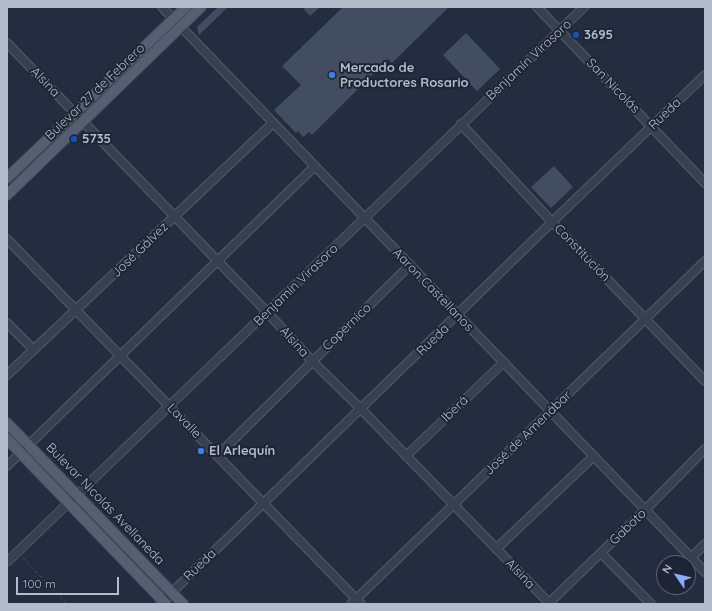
<!DOCTYPE html>
<html>
<head>
<meta charset="utf-8">
<style>
  body { margin:0 }
  #map { position:relative; width:712px; height:611px; overflow:hidden; background:#242d3f; font-family:Quicksand,sans-serif }
  canvas { display:block }
  .frame { position:absolute; inset:0; border:8px solid #b4bbca; pointer-events:none }
  .north { position:absolute; left:656px; top:555px; width:40px; height:40px; box-sizing:border-box; background:#1d2534; border:1px solid #596170; border-radius:50%; rotate:304deg; font-size:11px; font-weight:700; line-height:16px; text-align:center; color:#b4bbca }
  .north::after { content:''; display:block; margin:auto; width:14px; height:18px; background:#8aabf9; clip-path:polygon(50% 0,100% 100%,50% 72%,0 100%) }
  .scale { position:absolute; left:16px; top:577px; width:103px; height:18px; box-sizing:border-box; border:2px solid #b4bbca; border-top:0; padding-left:5px; font-size:12px; line-height:14px; white-space:nowrap; color:#b4bbca; -webkit-text-stroke:3px #1d2534; paint-order:stroke }
</style>
</head>
<body>
<div id="map">
<canvas width="712" height="611"></canvas>
<div class="frame"></div>
<div class="north">N</div>
<div class="scale">100 m</div>
</div>
<script>
const context = document.querySelector('canvas').getContext('2d');
context.lineJoin = 'round';
function paint(path, color) { context.fillStyle = color; context.fill(path, 'evenodd'); }
const shape = rows => new Path2D(rows.map(r => 'M' + r).join(''));
function stroke(path, color, width, dash) { context.strokeStyle = color; context.lineWidth = width; context.lineCap = dash ? 'butt' : 'round'; context.setLineDash(dash || []); context.stroke(path); }
function write(font, color, halo, rows, align = 'center') {
  context.font = font + ' Quicksand,sans-serif'; context.lineWidth = 4; context.setLineDash([]); context.textBaseline = 'middle'; context.strokeStyle = halo; context.fillStyle = color; for (const [text, x, y, turn = 0] of rows) {
    context.save(); context.translate(x, y); context.rotate((+turn || 0) * Math.PI / 180); context.textAlign = isNaN(turn) ? turn : align; if (halo) context.strokeText(text, 0, 0); context.fillText(text, 0, 0); context.restore();
  }
}
paint(shape([
  [218,7,228,7,199,35,197,27],
  [302,7,320,7,310,16],
  [343,7,449,7,392,63,388,59,312,135,309,132,303,137,298,131,296,133,274,110,301,85,282,66],
  [466,33,500,69,477,91,443,55],
  [554,166,573,187,551,208,531,187]
]), '#434d61');
const minor = shape([
  [162,7,705,572],
  [537,7,705,183],
  [7,43,267,312,312,361,361,409,550,604],
  [461,124,552,222,705,381],
  [7,239,361,604],
  [7,323,34,350],
  [7,375,273,123],
  [217,456,409,266],
  [406,456,504,362],
  [7,466,315,166],
  [496,549,594,456],
  [601,553,651,604],
  [691,558,705,544],
  [7,562,584,7],
  [160,604,552,222,705,75],
  [351,604,705,261],
  [548,604,645,510,705,449]
]);
const major = shape([
  [7,178,186,7],
  [7,195,201,7],
  [7,423,183,604],
  [7,439,166,604]
]);
stroke(minor, '#535b6a', 10);
stroke(major, '#414958', 12);
stroke(shape([
  [23,558,67,604]
]), '#44585d', 1, [3, 3]);
stroke(minor, '#38404f', 8);
stroke(major, '#565e6f', 10);
for (const [x, y, r, color] of [
  [576,35,4,"#1a4fb4"],
  [332,75,4,"#3f7fe0"],
  [74,139,4,"#1a4fb4"],
  [201,451,4,"#3f7fe0"]
]) { const dot = new Path2D(); dot.arc(x, y, r, 0, 2 * Math.PI); context.fillStyle = color; context.fill(dot); stroke(dot, '#1d2534', 1.5); }
write('bold 13px', '#b4bbca', '#1d2534', [
  ["3695",584,35],
  ["Mercado de",340,68],
  ["Productores Rosario",340,83],
  ["5735",82,139],
  ["El Arlequín",209,451]
], 'left');
write('13px', '#b4bbca', '#1d2534', [
  ["Benjamín Virasoro",529,60,-43],
  ["Alsina",45,82,46],
  ["San Nicolás",613,86,46],
  ["Bulevar 27 de Febrero",95,92,-44],
  ["Rueda",665,114,-44],
  ["José Gálvez",140,250,-44],
  ["Constitución",582,253,46],
  ["Benjamín Virasoro",296,285,-44],
  ["Aaron Castellanos",433,290,46],
  ["Copernico",347,327,-44],
  ["Rueda",433,340,-44],
  ["Alsina",294,342,48],
  ["Iberá",455,409,-44],
  ["Lavalle",184,421,46],
  ["José de Amenábar",528,433,-44],
  ["Bulevar Nicolás Avellaneda",105,504,46],
  ["Gaboto",628,527,-44],
  ["Rueda",200,565,-44],
  ["Alsina",520,574,46]
]);
</script>
</body>
</html>
